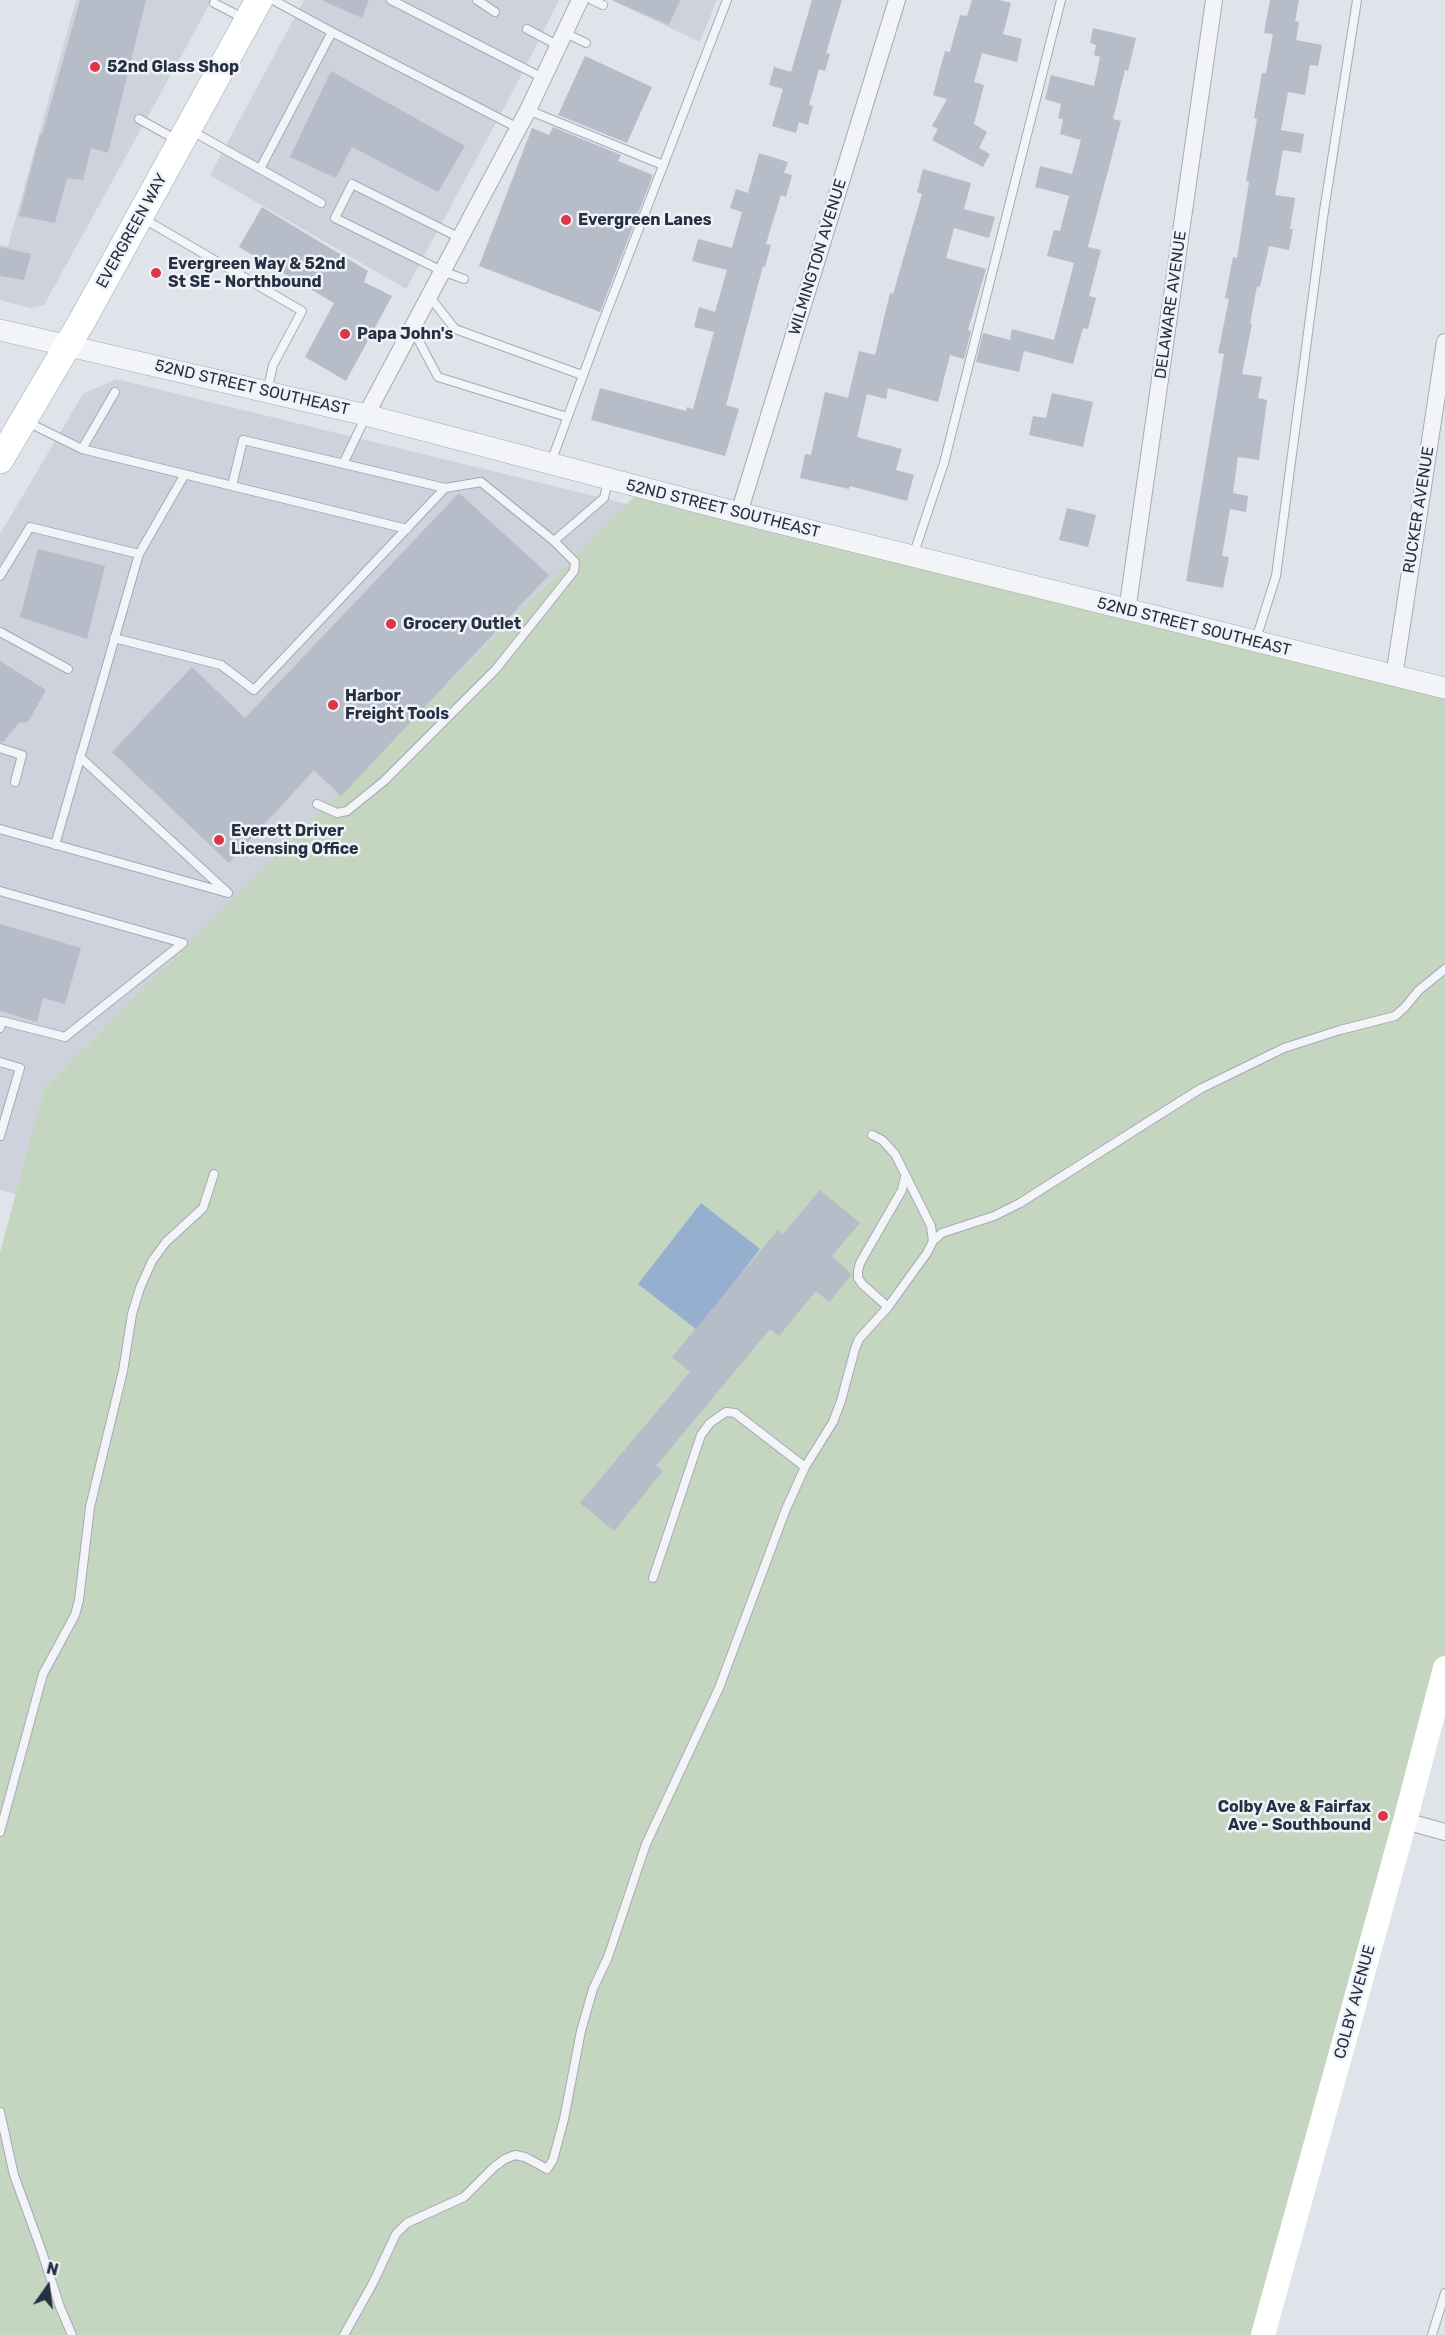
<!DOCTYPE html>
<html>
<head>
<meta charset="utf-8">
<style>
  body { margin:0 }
  #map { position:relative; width:1445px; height:2335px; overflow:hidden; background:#dfe3ea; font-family:Rubik,sans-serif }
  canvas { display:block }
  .north { position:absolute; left:18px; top:2257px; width:60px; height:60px; -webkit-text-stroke:4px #eff2f7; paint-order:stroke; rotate:14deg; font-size:16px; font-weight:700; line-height:24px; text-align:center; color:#263043 }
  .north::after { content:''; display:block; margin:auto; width:21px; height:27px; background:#263043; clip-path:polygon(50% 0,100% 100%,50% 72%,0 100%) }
</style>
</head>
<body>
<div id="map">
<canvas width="1445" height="2335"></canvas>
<div class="north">N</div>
</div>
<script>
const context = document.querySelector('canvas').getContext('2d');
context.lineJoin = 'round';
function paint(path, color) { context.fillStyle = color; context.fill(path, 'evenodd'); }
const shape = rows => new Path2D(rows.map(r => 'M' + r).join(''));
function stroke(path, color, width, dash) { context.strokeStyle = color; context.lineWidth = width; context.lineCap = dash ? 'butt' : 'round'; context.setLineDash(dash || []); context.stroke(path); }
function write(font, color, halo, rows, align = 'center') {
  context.font = font + ' Rubik,sans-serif'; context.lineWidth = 5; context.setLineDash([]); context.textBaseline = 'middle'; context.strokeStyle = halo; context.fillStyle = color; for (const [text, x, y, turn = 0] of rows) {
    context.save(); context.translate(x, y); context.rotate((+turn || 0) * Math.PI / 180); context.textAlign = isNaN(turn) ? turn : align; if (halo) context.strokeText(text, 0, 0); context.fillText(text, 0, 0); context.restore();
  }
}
paint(shape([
  [76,0,212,0,44,305,30,308,0,300,0,245,8,246],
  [304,0,559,0,512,93,406,289,210,175],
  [611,0,717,0,700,42],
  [116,379,627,504,44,1088,16,1194,0,1190,0,534,83,394]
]), '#cdd2dd');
paint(shape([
  [643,488,1445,688,1445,1668,1263,2335,0,2335,0,1253,44,1088]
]), '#c4d5c0');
paint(shape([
  [701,1203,760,1249,697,1330,638,1284]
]), '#96afce');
paint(shape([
  [80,0,146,0,108,153,91,148,83,180,67,178,55,223,19,216,40,134,42,135],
  [321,0,369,0,362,18],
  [612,0,680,0,669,25],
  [812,0,842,0,826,53,830,54,825,71,819,69,809,105,813,106,808,125,799,122,796,133,772,126,783,89,769,85,774,67,791,72],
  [972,0,1000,0,1011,3,1003,34,1022,39,1017,62,982,53,974,82,984,85,974,124,987,132,979,148,990,154,983,167,932,140,938,129,932,126,947,99,933,95,945,51,950,52,960,15,967,16],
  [1270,0,1299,0,1295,21,1299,22,1296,40,1322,45,1318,66,1310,65,1305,95,1288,92,1281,130,1304,134,1301,153,1283,150,1275,195,1295,198,1290,229,1293,229,1289,250,1269,246,1260,287,1257,286,1250,324,1252,324,1242,374,1262,377,1258,398,1267,400,1259,460,1238,457,1233,493,1248,496,1246,512,1230,509,1222,556,1229,557,1223,588,1186,581,1224,354,1218,353,1229,299,1225,298,1233,257,1237,258,1249,182,1246,181,1257,119,1254,118,1262,73,1266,73,1273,34,1264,33],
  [1093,28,1136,38,1128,71,1125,70,1113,119,1121,121,1088,247,1101,250,1089,296,1096,298,1088,329,1083,328,1073,364,1024,351,1019,372,976,362,983,333,1010,340,1012,329,1054,340,1074,263,1047,256,1054,230,1060,231,1069,196,1035,187,1040,166,1072,174,1081,140,1060,134,1063,119,1058,118,1061,104,1045,99,1051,75,1094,86,1100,57,1094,55,1096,45,1090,43],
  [585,56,652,87,627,143,558,115],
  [331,71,465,146,438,192,352,147,336,178,290,157],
  [553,127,621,155,618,161,653,175,600,312,479,266,532,128,549,135],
  [759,153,788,162,784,173,792,175,786,197,781,195,766,244,771,245,765,267,763,266,726,405,739,409,725,456,591,420,600,388,686,411,687,407,693,409,714,332,694,327,699,307,715,312,727,270,692,261,698,239,732,248,742,212,730,208,736,189,748,193],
  [923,169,971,183,964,209,995,217,989,238,954,228,946,258,986,269,968,330,971,331,964,359,950,355,938,402,888,388,886,399,867,394,857,437,902,449,896,470,914,475,907,501,850,486,849,489,800,478,805,454,811,455,825,392,848,398,859,351,875,355,890,293,893,294,922,194,917,192],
  [262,207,368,271,364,282,392,296,346,381,305,357,334,303,239,247],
  [0,247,31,254,24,280,0,276],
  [1052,393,1093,402,1083,447,1029,435,1033,416,1046,418],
  [459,493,549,575,341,796,314,770,229,863,112,752,192,667,245,718],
  [1067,508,1096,515,1088,547,1059,540],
  [38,549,105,566,87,639,20,617],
  [0,661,46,690,28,722,19,723,3,742,0,742],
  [0,924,81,948,65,1004,43,998,37,1022,0,1011],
  [820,1190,860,1223,832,1256,852,1275,829,1302,816,1291,779,1336,770,1329,656,1466,663,1471,614,1531,580,1503,690,1372,672,1357,778,1230,783,1234]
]), '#b6bcc8');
const service = shape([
  [273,0,332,32],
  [391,0,543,78],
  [477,0,495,12],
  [592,0,603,5],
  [214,3,245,19],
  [527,29,559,46],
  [565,33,586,43],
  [528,110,663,165],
  [139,119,177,140],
  [190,130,321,203],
  [260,169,332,32,518,128],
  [144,219,302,311,273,365,267,392],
  [460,238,352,184,335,218,442,271,464,279],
  [429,296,455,329,582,375],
  [412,328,438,377,567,417],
  [27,422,82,449,407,529],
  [82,449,115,392],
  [551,462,602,324,727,0],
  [343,464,366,416],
  [232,486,243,440,445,488,481,482,554,541,604,498,608,480],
  [913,556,944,463,1061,0],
  [0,576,30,527,139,554],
  [0,632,68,669],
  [114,638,221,665,254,690,445,488],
  [1256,639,1276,576,1324,211,1357,0],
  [0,748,22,755,15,782],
  [317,804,337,813,347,811,384,781,496,669,574,571,575,562,554,541],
  [0,829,228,893,80,757],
  [55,845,139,554,185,474],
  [0,891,183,943,65,1037,2,1021,0,1028],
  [0,1062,20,1068,0,1136],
  [933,1241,942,1233,994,1216,1020,1203,1200,1089,1284,1048,1340,1030,1395,1016,1405,1007,1419,990,1445,969],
  [888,1307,862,1284,858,1278,858,1271,860,1263,902,1190,905,1177],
  [653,1578,701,1435,710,1423,726,1412,735,1413,805,1467],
  [0,1832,43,1674,75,1615,79,1600,90,1507,123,1371,132,1314,140,1288,152,1261,166,1242,203,1208,214,1174],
  [0,2112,14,2175,41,2249,60,2307,72,2335],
  [344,2335,373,2283,396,2234,407,2223,464,2197,494,2167,505,2159,515,2155,525,2157,547,2169,553,2160,564,2119,581,2031,593,1989,608,1957,646,1844,719,1688,786,1509,805,1467,833,1422,841,1401,855,1349,859,1339,888,1307,911,1275,927,1253,933,1241,931,1226,895,1154,882,1140,872,1135],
  [1432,2335,1445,2293]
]);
const minor = shape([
  [366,415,528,110,580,0],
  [739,513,897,0],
  [1127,611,1214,0],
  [1394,677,1445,342],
  [1405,1821,1445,1832]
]);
const tertiary = shape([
  [0,330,366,415,739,513,1445,688]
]);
const primary = shape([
  [0,460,82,321,259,0]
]);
stroke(service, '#a4aab5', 10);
stroke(minor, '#a4aab5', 18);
stroke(tertiary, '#a4aab5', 22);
stroke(primary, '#9da7b7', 28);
stroke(service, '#f3f4f8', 8);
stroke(minor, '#f3f4f8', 16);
stroke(tertiary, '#f3f4f8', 21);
stroke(shape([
  [1263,2335,1405,1821,1445,1668]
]), '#fff', 24);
stroke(primary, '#fff', 27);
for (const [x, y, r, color] of [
  [95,67,6,"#dd3648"],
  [566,220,6,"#dd3648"],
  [156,273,6,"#dd3648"],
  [345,334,6,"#dd3648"],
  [391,624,6,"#dd3648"],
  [333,705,6,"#dd3648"],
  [219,840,6,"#dd3648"],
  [1383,1816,6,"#dd3648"]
]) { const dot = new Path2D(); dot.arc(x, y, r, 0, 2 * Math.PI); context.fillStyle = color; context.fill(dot); stroke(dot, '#eff2f7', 2); }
write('bold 16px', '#263043', '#eff2f7', [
  ["52nd Glass Shop",107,67],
  ["Evergreen Lanes",578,220],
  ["Evergreen Way & 52nd",168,264],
  ["St SE - Northbound",168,282],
  ["Papa John's",357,334],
  ["Grocery Outlet",403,624],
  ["Harbor",345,696],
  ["Freight Tools",345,714],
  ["Everett Driver",231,831],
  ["Licensing Office",231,849],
  ["Colby Ave & Fairfax",1371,1807,"right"],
  ["Ave - Southbound",1371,1825,"right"]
], 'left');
write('16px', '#263043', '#eff2f7', [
  ["EVERGREEN WAY",132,231,-61],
  ["WILMINGTON AVENUE",818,257,-73],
  ["DELAWARE AVENUE",1171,305,-82],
  ["52ND STREET SOUTHEAST",252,388,13],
  ["52ND STREET SOUTHEAST",723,509,14],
  ["RUCKER AVENUE",1419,510,-81],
  ["52ND STREET SOUTHEAST",1194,627,14],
  ["COLBY AVENUE",1355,2002,-75]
]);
</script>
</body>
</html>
